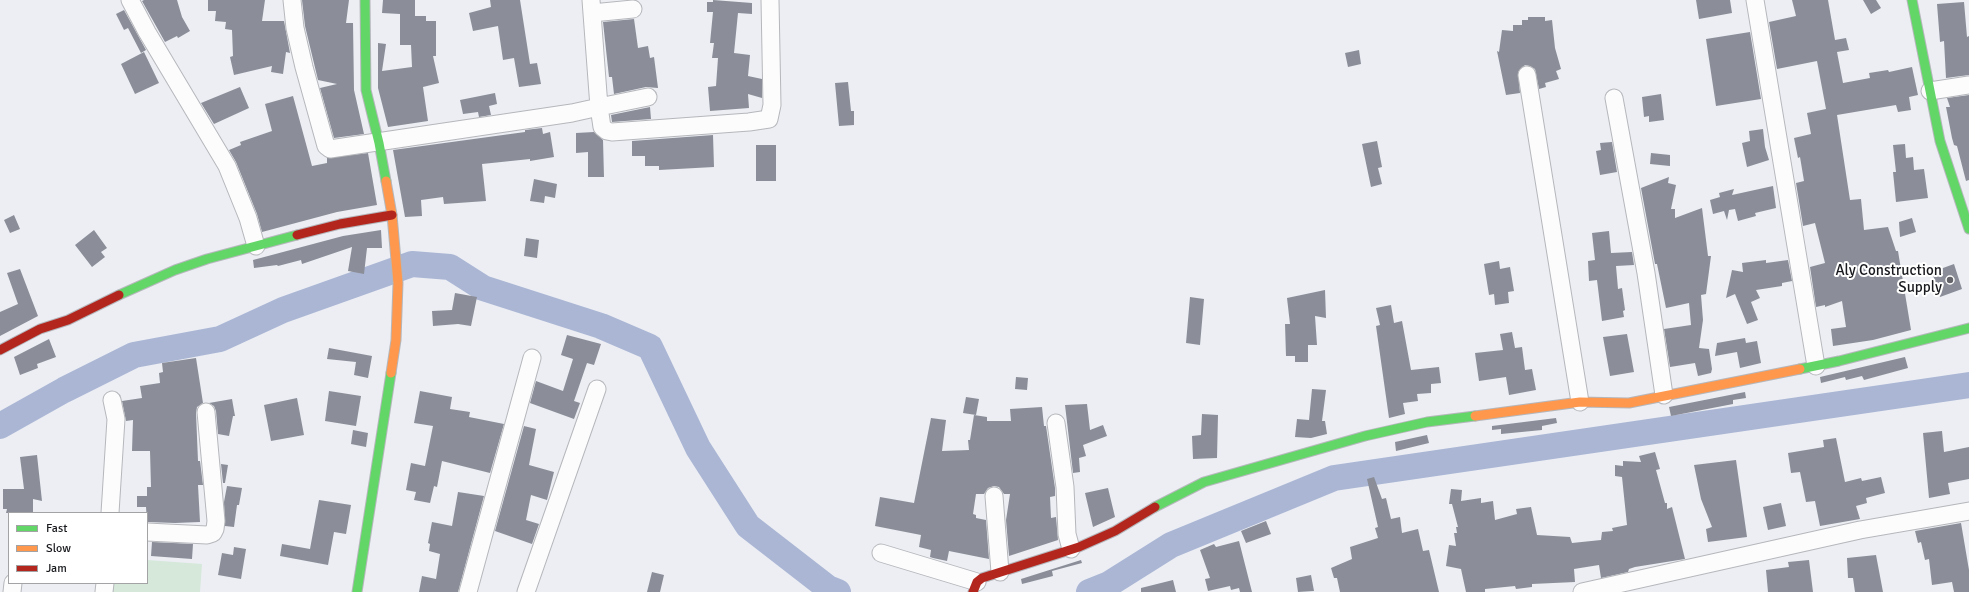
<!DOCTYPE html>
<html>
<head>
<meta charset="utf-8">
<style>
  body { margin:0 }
  #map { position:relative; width:1969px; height:592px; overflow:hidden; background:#eceef4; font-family:Signika,sans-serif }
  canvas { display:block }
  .legend { position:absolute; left:8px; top:512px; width:140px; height:72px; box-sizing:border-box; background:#fff; border:1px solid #a3a3a5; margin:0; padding:5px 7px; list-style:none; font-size:12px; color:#191a1e }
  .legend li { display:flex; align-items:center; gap:8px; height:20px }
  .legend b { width:20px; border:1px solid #a3a3a5 }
</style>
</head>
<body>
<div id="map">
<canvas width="1969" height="592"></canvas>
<ul class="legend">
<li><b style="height:5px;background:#63d668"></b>Fast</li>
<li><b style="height:5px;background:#ff974d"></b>Slow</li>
<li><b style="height:5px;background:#b3261e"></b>Jam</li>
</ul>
</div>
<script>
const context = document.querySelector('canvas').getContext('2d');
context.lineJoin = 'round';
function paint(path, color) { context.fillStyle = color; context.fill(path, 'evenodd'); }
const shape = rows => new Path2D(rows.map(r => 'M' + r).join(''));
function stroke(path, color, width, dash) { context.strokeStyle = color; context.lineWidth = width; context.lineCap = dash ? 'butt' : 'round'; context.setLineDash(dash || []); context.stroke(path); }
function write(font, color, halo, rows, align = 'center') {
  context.font = font + ' Signika,sans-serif'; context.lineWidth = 4; context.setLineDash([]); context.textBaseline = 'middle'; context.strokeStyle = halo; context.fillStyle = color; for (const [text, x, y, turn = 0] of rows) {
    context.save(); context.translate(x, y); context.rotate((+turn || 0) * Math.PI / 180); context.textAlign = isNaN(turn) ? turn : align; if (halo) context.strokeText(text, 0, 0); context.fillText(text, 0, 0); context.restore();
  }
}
paint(shape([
  [147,560,202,564,200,592,111,592,112,583,147,583]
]), '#d5e8d9');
stroke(shape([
  [0,426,64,390,134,355,220,339,283,310,412,264,450,267,483,288,601,326,650,347,698,448,748,526,828,588,838,592],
  [1089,592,1109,584,1171,545,1334,478,1969,385]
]), '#aab6d4', 26);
paint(shape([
  [144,0,177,0,182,17,190,31,178,38,177,36,165,42,142,1],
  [208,0,265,0,262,21,284,21,290,53,286,52,283,74,271,72,272,66,234,75,230,57,233,56,232,30,225,29,226,22,215,21,216,11,208,11],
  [302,0,349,0,346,23,353,23,354,90,364,134,334,138,320,88,337,84,318,80,305,26],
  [383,0,415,0,415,16,426,16,426,21,436,21,436,56,433,56,439,83,423,87,428,121,388,127,378,88,378,43,386,44,382,71,412,67,411,45,400,45,400,14,382,13],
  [490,0,520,0,530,64,537,63,541,84,519,87,514,58,503,60,498,26,473,31,469,13,491,7],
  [713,0,752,3,752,14,738,13,734,53,750,55,748,76,762,79,762,98,748,94,749,108,710,111,708,87,716,86,718,58,712,58,714,43,710,43,713,12,707,12,707,2,713,2],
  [1696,0,1730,0,1732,13,1699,19],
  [1792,0,1828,0,1835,40,1846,38,1849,50,1837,52,1843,83,1870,78,1869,73,1888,70,1889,72,1912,67,1918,95,1909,97,1911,110,1898,112,1896,105,1837,115,1850,200,1861,199,1864,230,1888,227,1896,251,1898,251,1911,330,1873,340,1833,346,1831,329,1846,327,1842,301,1825,307,1825,305,1816,307,1810,267,1825,263,1815,223,1803,226,1796,183,1804,181,1800,157,1798,158,1794,138,1811,134,1807,113,1826,109,1817,61,1777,69,1769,22,1796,16],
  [1863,0,1876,0,1881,8,1871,14],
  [1964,2,1967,37,1969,36,1969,75,1946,78,1944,41,1940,42,1937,4],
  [124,10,146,50,141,53,128,28,124,30,116,14],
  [1528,17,1545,17,1545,21,1552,20,1555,48,1561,69,1556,71,1559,79,1545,83,1546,87,1539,89,1535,69,1530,66,1525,65,1518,72,1520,93,1506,95,1497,51,1499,52,1502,30,1513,31,1513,25,1522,25,1522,20,1528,20],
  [634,19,638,48,648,46,650,58,654,57,658,88,646,87,614,94,612,77,609,77,603,22],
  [1750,32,1761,99,1716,106,1706,39],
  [1359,50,1361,64,1348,67,1345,53],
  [144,52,159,83,135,94,121,64],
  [848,82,851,111,854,111,854,125,839,126,835,83],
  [240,87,249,108,214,124,201,103],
  [495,93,497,104,489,106,491,115,479,117,478,112,463,114,460,100],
  [1661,94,1664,120,1649,122,1649,116,1644,117,1642,97],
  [1969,95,1969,180,1966,181,1957,146,1954,145,1952,138,1946,107,1950,107,1947,98],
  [293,96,312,166,327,163,327,158,368,153,377,205,337,212,262,232,257,214,236,162,229,150,241,145,240,142,272,131,265,104],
  [650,107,651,119,612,122,611,115],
  [542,128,543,134,550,132,554,157,530,161,530,159,482,164,486,201,444,204,443,197,421,200,422,216,405,217,393,150,525,132,525,130],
  [1763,129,1765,147,1769,160,1747,167,1742,143,1750,141,1749,131],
  [594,132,603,140,604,177,588,177,588,152,576,153,576,133],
  [713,135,714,167,659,170,659,166,645,166,645,156,632,156,632,141],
  [1377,141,1382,167,1378,168,1382,184,1371,187,1362,144],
  [1612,142,1617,172,1600,175,1596,151,1601,150,1600,143],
  [1905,144,1906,158,1913,157,1914,170,1924,169,1928,198,1896,202,1893,172,1896,172,1893,145],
  [756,145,776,145,776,181,756,181],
  [1651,153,1670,155,1670,166,1650,164],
  [1669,177,1668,183,1676,185,1671,209,1675,209,1675,218,1702,208,1708,256,1711,256,1706,294,1701,295,1703,320,1699,348,1709,349,1712,369,1711,373,1698,376,1695,363,1670,367,1664,329,1691,325,1689,303,1666,308,1657,264,1655,264,1641,188],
  [534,179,557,184,555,198,545,196,544,203,530,201],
  [1773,186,1776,208,1755,213,1756,216,1738,221,1735,209,1729,210,1727,220,1724,211,1713,214,1710,200,1720,197,1719,193,1734,189,1732,195],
  [14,215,20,229,10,233,4,220],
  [1912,218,1916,232,1900,237,1899,222],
  [94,230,107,248,101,252,105,257,92,267,75,245],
  [381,230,382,248,367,248,364,274,348,271,352,247,302,264,301,260,278,266,277,265,254,268,253,260,343,236],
  [1609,231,1611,253,1632,252,1634,265,1616,266,1618,289,1622,288,1625,310,1623,311,1624,317,1602,321,1597,280,1589,281,1588,261,1595,260,1592,233],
  [526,238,539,240,537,258,524,256],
  [1766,260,1766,263,1788,260,1792,281,1782,283,1782,286,1756,290,1760,298,1751,302,1758,320,1747,324,1735,294,1726,298,1732,270,1743,272,1742,263],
  [1499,261,1500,269,1510,267,1514,291,1508,292,1509,303,1495,305,1494,294,1489,295,1484,264],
  [1954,264,1962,289,1940,297,1932,272],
  [20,269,38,316,0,336,0,312,18,304,7,273],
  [1325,290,1326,318,1315,316,1317,345,1308,345,1308,362,1295,362,1295,356,1286,356,1285,324,1290,324,1287,298],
  [455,293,477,297,471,326,458,324,433,326,432,311,452,310],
  [1190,297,1204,299,1200,345,1186,343],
  [1391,305,1394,323,1402,321,1411,370,1439,367,1441,383,1431,384,1431,393,1417,394,1418,401,1403,403,1405,414,1389,418,1376,326,1380,325,1376,308],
  [1512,332,1515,348,1522,347,1525,370,1532,369,1536,390,1509,395,1506,377,1479,381,1475,353,1503,350,1500,334],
  [1627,334,1634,372,1610,376,1603,337],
  [567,335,601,344,594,365,587,363,574,401,580,403,574,419,530,403,536,381,563,391,573,359,561,355],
  [1745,338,1746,343,1757,341,1761,363,1740,368,1737,352,1715,356,1717,343],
  [49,339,56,357,37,364,38,368,20,375,14,357],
  [329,348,372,356,368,378,354,375,356,362,327,359],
  [1905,357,1908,368,1864,380,1862,376,1846,380,1845,377,1821,383,1820,377],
  [196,358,203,403,197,407,196,413,198,461,200,461,203,485,198,485,200,522,175,523,147,522,146,507,137,507,137,496,147,496,147,487,151,487,150,451,132,451,133,420,126,421,122,401,142,398,140,386,160,383,159,373,163,372,162,363],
  [1016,377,1028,378,1027,390,1015,389],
  [1312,389,1326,390,1322,421,1325,421,1327,434,1311,438,1295,437,1297,419,1309,420],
  [329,391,361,396,356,426,325,421],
  [420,391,452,397,450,409,470,412,469,417,504,424,490,473,442,461,437,487,434,486,430,503,414,500,416,492,406,490,411,463,425,466,433,426,414,423],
  [1745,392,1746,398,1733,400,1733,404,1671,416,1669,407],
  [966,397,979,399,976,415,963,413],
  [297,398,304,435,271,441,264,405],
  [232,399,235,416,233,416,229,436,218,434,216,411,214,406,209,403],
  [1087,404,1090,430,1103,425,1107,436,1083,445,1086,456,1079,458,1080,472,1073,473,1065,405],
  [1042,407,1044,426,1046,426,1055,488,1055,496,1050,497,1051,518,1056,517,1058,540,1009,556,1006,520,1010,494,1004,494,999,487,994,486,988,488,984,494,976,494,973,514,976,515,976,518,986,520,989,559,949,551,947,561,933,558,930,557,931,550,919,547,921,535,875,526,880,497,914,503,931,418,946,420,942,451,969,450,968,440,970,440,974,415,987,417,987,421,1011,421,1010,409],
  [1202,414,1218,415,1217,458,1193,459,1192,436,1201,435],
  [1556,418,1557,423,1542,426,1542,430,1501,434,1501,429,1492,430,1492,426],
  [524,426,536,429,529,465,554,472,547,500,531,495,526,520,539,524,532,544,495,531],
  [353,430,368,433,366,447,351,444],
  [1942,431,1944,452,1969,447,1969,479,1948,483,1950,494,1929,498,1923,433],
  [1427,435,1429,443,1396,451,1395,442],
  [1836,438,1845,482,1861,478,1862,481,1881,477,1885,493,1866,498,1867,503,1856,506,1860,519,1820,526,1815,501,1806,502,1800,472,1791,473,1788,453,1824,447,1823,440],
  [1655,452,1660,469,1656,470,1665,503,1667,503,1667,509,1672,507,1685,559,1635,567,1629,569,1628,572,1601,578,1599,565,1574,569,1575,582,1532,584,1532,587,1516,589,1515,586,1485,589,1485,592,1466,592,1461,569,1446,566,1449,545,1456,546,1454,533,1457,533,1456,527,1458,527,1452,504,1449,504,1451,489,1462,490,1461,501,1481,498,1481,503,1493,501,1495,520,1517,514,1516,509,1531,507,1537,535,1570,537,1572,543,1601,540,1602,532,1613,531,1612,528,1627,525,1622,477,1615,476,1615,465,1623,466,1623,461,1641,462,1639,456],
  [37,455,42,501,33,499,33,513,6,513,7,509,3,509,3,489,24,489,20,457],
  [1736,460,1747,537,1708,542,1706,529,1712,527,1701,499,1694,465],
  [221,464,228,465,225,483,223,483],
  [1374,477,1382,499,1386,498,1391,519,1400,517,1402,533,1418,529,1423,551,1429,550,1439,592,1340,592,1337,578,1334,578,1331,568,1352,559,1350,547,1378,538,1375,528,1378,527,1367,479],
  [227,486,242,488,239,505,237,505,234,527,225,526,224,502],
  [1108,488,1115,517,1093,527,1085,493],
  [458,492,484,496,458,592,419,592,422,576,436,579,440,554,429,551,430,544,428,543,432,522,452,526],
  [319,500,351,505,346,534,334,532,328,565,280,556,282,544,310,549],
  [1781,503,1786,526,1768,530,1763,507],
  [1266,521,1271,534,1246,543,1241,531],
  [1961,523,1969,570,1969,592,1954,592,1952,582,1932,585,1929,559,1925,560,1921,542,1918,543,1915,531],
  [1239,541,1252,592,1240,592,1239,588,1231,590,1230,586,1208,591,1205,579,1210,578,1200,550,1214,544,1216,547],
  [152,542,193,544,192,559,151,556],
  [234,547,246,549,241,579,218,575,222,553,233,555],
  [1876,555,1883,592,1855,592,1853,578,1848,578,1847,558],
  [1081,560,1082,563,1052,571,1053,576,1022,584,1021,579],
  [1809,560,1813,592,1768,592,1766,570,1789,567,1788,562],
  [652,572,664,575,660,592,647,592],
  [1311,575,1314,591,1298,592,1296,578],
  [1173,580,1176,592,1141,592,1141,588]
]), '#8b8e98');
const street = shape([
  [130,0,147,32,227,166,248,218,256,246],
  [292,0,295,28,304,67,326,146,330,149,572,113,599,107,591,0],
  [1755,0,1816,366],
  [592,13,633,9],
  [1527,75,1580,402],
  [1930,91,1969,85],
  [648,97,599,107,602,127,607,131,612,132,749,122,769,119,772,105,770,0],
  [1614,98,1646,273,1664,395],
  [1056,423,1065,487,1067,534,1071,549],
  [994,496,1000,572],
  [110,513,116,419,112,400],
  [147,532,207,535,213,533,215,529,216,521,206,412],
  [881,553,977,582],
  [12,592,13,583],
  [104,592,105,583],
  [468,592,532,358],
  [526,592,597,389],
  [1582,592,1860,530,1969,511]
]);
const fast = shape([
  [365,0,366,90,379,143,386,181],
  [1912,0,1940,141,1969,229],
  [119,295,175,270,207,259,297,235],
  [1800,369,1839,361,1969,328],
  [1155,507,1204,482,1365,436,1427,422,1475,416],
  [357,592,391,373]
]);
const slow = shape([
  [386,181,392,215,398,283,396,340,391,373],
  [1475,416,1580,402,1629,403,1800,369]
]);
const jam = shape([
  [297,235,340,224,392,215],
  [0,350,40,329,68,320,119,295],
  [973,592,977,582,982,578,1079,547,1115,531,1155,507]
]);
stroke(street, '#b5b7bb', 19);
stroke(fast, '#b5b7bb', 11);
stroke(slow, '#b5b7bb', 11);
stroke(jam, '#b5b7bb', 11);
stroke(street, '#fcfcfd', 17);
stroke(fast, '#63d668', 9);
stroke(slow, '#ff974d', 9);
stroke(jam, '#b3261e', 9);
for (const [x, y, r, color] of [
  [1950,280,4,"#636469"]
]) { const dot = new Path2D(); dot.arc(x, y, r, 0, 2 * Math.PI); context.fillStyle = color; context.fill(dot); stroke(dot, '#fff', 1.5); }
write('15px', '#191a1e', '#fff', [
  ["Aly Construction",1942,271],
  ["Supply",1942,288]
], 'right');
</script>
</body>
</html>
